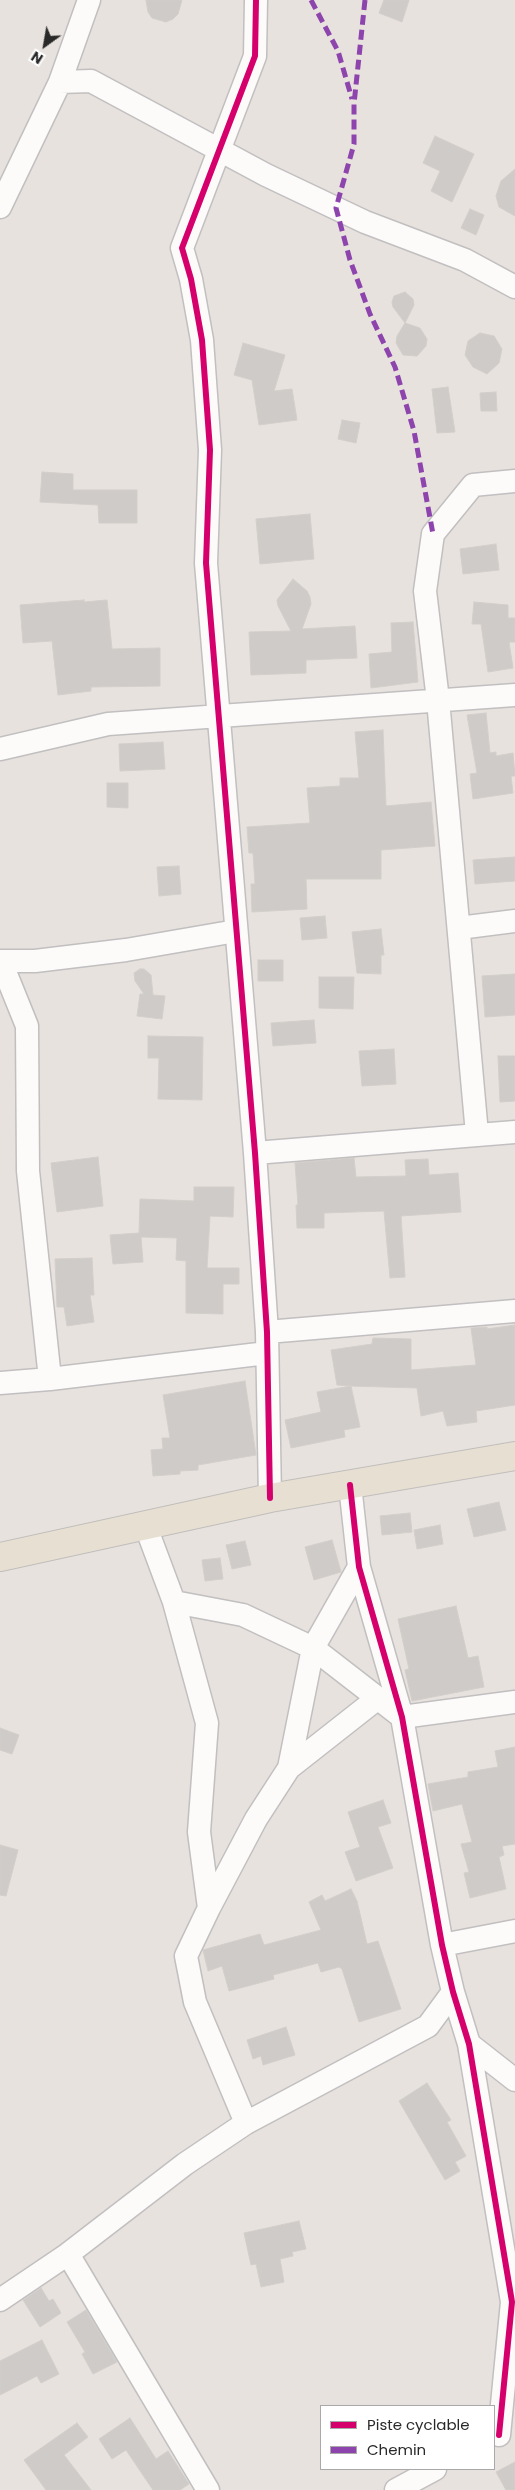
<!DOCTYPE html>
<html>
<head>
<meta charset="utf-8">
<style>
  body { margin:0 }
  #map { position:relative; width:515px; height:2490px; overflow:hidden; background:#e8e2de; font-family:Poppins,sans-serif }
  canvas { display:block }
  .legend { position:absolute; left:320px; top:2405px; width:175px; height:65px; box-sizing:border-box; background:#fff; border:1px solid #a9a9a9; margin:0; padding:6px 9px; list-style:none; font-size:15px; color:#292929 }
  .legend li { display:flex; align-items:center; gap:10px; height:25px }
  .legend b { width:25px; border:1px solid #a9a9a9 }
  .north { position:absolute; left:20px; top:20px; width:50px; height:50px; -webkit-text-stroke:4px #fff; paint-order:stroke; rotate:212deg; font-size:14px; font-weight:700; line-height:20px; text-align:center; color:#292929 }
  .north::after { content:''; display:block; margin:auto; width:18px; height:22px; background:#292929; clip-path:polygon(50% 0,100% 100%,50% 72%,0 100%) }
</style>
</head>
<body>
<div id="map">
<canvas width="515" height="2490"></canvas>
<ul class="legend">
<li><b style="height:6px;background:#d6006c"></b>Piste cyclable</li>
<li><b style="height:6px;background:#8e44ad"></b>Chemin</li>
</ul>
<div class="north">N</div>
</div>
<script>
const context = document.querySelector('canvas').getContext('2d');
context.lineJoin = 'round';
function paint(path, color) { context.fillStyle = color; context.fill(path, 'evenodd'); }
const shape = rows => new Path2D(rows.map(r => 'M' + r).join(''));
function stroke(path, color, width, dash) { context.strokeStyle = color; context.lineWidth = width; context.lineCap = dash ? 'butt' : 'round'; context.setLineDash(dash || []); context.stroke(path); }
const building = shape([
  [146,0,182,0,178,14,173,19,166,22,152,18,148,12,146,0],
  [384,0,409,0,402,22,379,13,384,0],
  [435,136,474,154,452,202,431,191,440,171,423,163,435,136],
  [515,169,515,216,499,207,496,196,501,181,515,169],
  [470,209,484,215,476,235,461,228,470,209],
  [405,292,413,299,414,305,405,323,420,328,427,339,426,346,417,356,403,355,396,343,397,336,405,323,393,307,392,302,394,296,405,292],
  [480,333,494,336,502,349,499,363,487,374,473,367,465,355,468,341,480,333],
  [243,343,285,355,274,391,292,389,297,420,259,425,252,380,234,375,243,343],
  [448,387,455,432,437,433,432,389,448,387],
  [496,392,497,411,481,411,480,393,496,392],
  [342,420,360,423,356,443,338,439,342,420],
  [42,472,73,474,73,490,137,490,137,523,99,523,98,505,40,502,42,472],
  [310,514,314,559,260,564,256,519,310,514],
  [496,544,499,570,463,574,460,549,496,544],
  [293,579,307,591,310,597,311,604,302,629,355,626,357,658,306,660,306,673,251,675,249,632,291,631,278,606,277,600,293,579],
  [84,600,84,602,107,600,112,649,160,648,160,686,91,687,91,691,58,695,52,641,23,643,20,605,84,600],
  [474,602,508,605,508,618,515,618,515,642,509,642,513,668,488,672,481,624,472,624,474,602],
  [413,622,418,682,371,688,369,654,392,652,391,623,413,622],
  [486,713,490,753,496,752,496,756,513,753,515,776,511,776,513,793,473,799,470,774,477,773,467,715,486,713],
  [383,730,386,806,431,802,435,846,381,850,381,879,306,879,307,909,252,912,251,884,255,884,253,853,249,853,247,827,310,823,307,788,340,786,340,778,359,778,355,732,383,730],
  [163,742,165,769,120,771,119,744,163,742],
  [107,783,128,783,128,808,107,807,107,783],
  [515,857,515,881,475,884,473,860,515,857],
  [179,866,181,894,159,896,157,867,179,866],
  [325,916,327,938,302,940,300,918,325,916],
  [381,929,384,955,381,955,381,974,357,973,352,932,381,929],
  [258,960,283,960,283,981,258,981,258,960],
  [140,969,144,969,151,975,153,995,165,996,162,1019,137,1016,140,994,144,994,135,981,134,973,140,969],
  [515,974,515,1015,485,1017,482,976,515,974],
  [319,977,354,977,353,1009,319,1008,319,977],
  [314,1020,316,1043,273,1046,271,1023,314,1020],
  [148,1036,203,1037,202,1100,158,1099,159,1058,148,1058,148,1036],
  [394,1049,396,1084,362,1086,359,1051,394,1049],
  [498,1056,515,1056,515,1101,500,1102,498,1056],
  [98,1157,103,1206,57,1212,51,1163,98,1157],
  [354,1158,356,1177,406,1176,405,1160,428,1159,429,1175,458,1173,461,1212,401,1216,405,1277,390,1278,384,1211,324,1213,324,1228,297,1228,296,1205,298,1205,295,1163,354,1158],
  [194,1187,234,1187,233,1217,210,1216,207,1268,239,1268,239,1284,223,1284,223,1314,186,1313,186,1261,176,1260,177,1238,141,1237,143,1262,113,1264,110,1235,139,1233,140,1199,194,1201,194,1187],
  [92,1258,94,1295,90,1295,94,1322,67,1326,64,1307,57,1307,55,1259,92,1258],
  [515,1325,515,1405,476,1411,477,1422,447,1426,443,1411,421,1416,417,1388,351,1386,360,1427,344,1430,345,1437,291,1448,285,1420,321,1412,317,1392,351,1386,337,1385,331,1350,372,1344,373,1338,411,1339,411,1370,476,1365,471,1328,487,1327,487,1329,515,1325],
  [245,1381,256,1455,198,1465,198,1470,180,1471,180,1474,153,1476,151,1450,163,1449,162,1438,170,1438,163,1395,245,1381],
  [499,1502,506,1530,474,1537,467,1509,499,1502],
  [410,1513,412,1532,382,1535,380,1516,410,1513],
  [440,1525,443,1544,417,1549,414,1530,440,1525],
  [332,1540,341,1572,314,1580,305,1547,332,1540],
  [245,1541,251,1565,232,1569,226,1545,245,1541],
  [220,1558,223,1579,205,1581,202,1560,220,1558],
  [456,1606,468,1658,478,1656,484,1687,412,1701,405,1670,409,1669,398,1619,456,1606],
  [0,1728,19,1735,12,1754,0,1750,0,1728],
  [515,1747,515,1844,502,1846,504,1855,499,1857,506,1889,470,1898,464,1873,469,1872,461,1844,472,1842,462,1804,433,1811,428,1784,468,1777,468,1772,498,1767,495,1751,515,1747],
  [383,1800,391,1823,378,1827,393,1868,356,1881,345,1852,360,1847,348,1812,383,1800],
  [0,1845,18,1850,6,1896,0,1895,0,1845],
  [351,1889,357,1901,367,1944,378,1941,401,2009,359,2022,342,1969,339,1967,321,1972,318,1963,273,1975,274,1979,229,1991,222,1966,208,1971,203,1950,260,1934,264,1945,321,1930,309,1902,322,1895,325,1901,351,1889],
  [286,2027,295,2055,263,2065,261,2056,253,2059,247,2040,286,2027],
  [427,2083,451,2120,447,2122,466,2156,455,2162,460,2171,445,2180,399,2101,427,2083],
  [299,2221,306,2249,292,2252,293,2256,280,2259,284,2282,261,2287,256,2264,251,2265,244,2233,299,2221],
  [41,2288,49,2301,53,2299,61,2313,40,2327,23,2300,41,2288],
  [86,2310,117,2362,93,2374,82,2354,85,2352,67,2322,86,2310],
  [42,2340,59,2374,41,2383,37,2376,0,2395,0,2361,42,2340],
  [130,2418,156,2459,168,2451,189,2484,180,2490,153,2490,126,2450,112,2459,99,2439,130,2418],
  [77,2423,88,2437,64,2455,91,2490,46,2490,24,2460,77,2423],
  [515,2462,515,2490,506,2490,496,2472,515,2462]
]);
paint(building, '#cecbc8');
stroke(building, '#d3ceca', 1);
const minor = shape([
  [256,0,255,56,182,248,191,279,202,340,210,450,206,563,255,1153,267,1332,270,1498],
  [60,82,91,81,266,175,365,222,465,260,515,287],
  [0,207,60,82,89,0],
  [0,749,108,724,515,695],
  [459,928,515,921],
  [0,961,35,961,126,950,236,931],
  [0,971,6,974,27,1026,28,1171,50,1379],
  [477,1134,438,700,425,591,433,534,473,485,515,481],
  [255,1153,515,1132],
  [267,1332,515,1311],
  [0,1383,50,1379,267,1353],
  [350,1485,359,1567,402,1717,442,1945,453,1992,469,2044,512,2302,499,2435],
  [146,1527,174,1602,207,1723,199,1832,209,1908,186,1956,195,2002,246,2123],
  [174,1602,243,1615,313,1648,402,1717,515,1702],
  [289,1768,313,1648,359,1567],
  [209,1908,256,1819,289,1768,378,1698],
  [442,1945,515,1931],
  [469,2044,515,2080],
  [0,2300,68,2254],
  [208,2490,68,2254,185,2164,246,2123,428,2026,453,1992],
  [396,2490,435,2469]
]);
const major = shape([
  [0,1557,270,1498,515,1456]
]);
stroke(minor, '#c1bfc0', 25);
stroke(major, '#c0bebc', 30);
stroke(minor, '#fcfbfa', 22);
stroke(major, '#e7dfd2', 28);
stroke(shape([
  [311,0,338,51,352,99],
  [365,0,354,104,354,144,336,208,350,260,370,314,395,367,414,431,433,534]
]), '#8e44ad', 5, [10, 5]);
stroke(shape([
  [256,0,255,56,182,248,191,279,202,340,210,450,206,563,255,1153,267,1332,270,1498],
  [350,1485,359,1567,402,1717,442,1945,453,1992,469,2044,512,2302,499,2435]
]), '#d6006c', 6);
</script>
</body>
</html>
